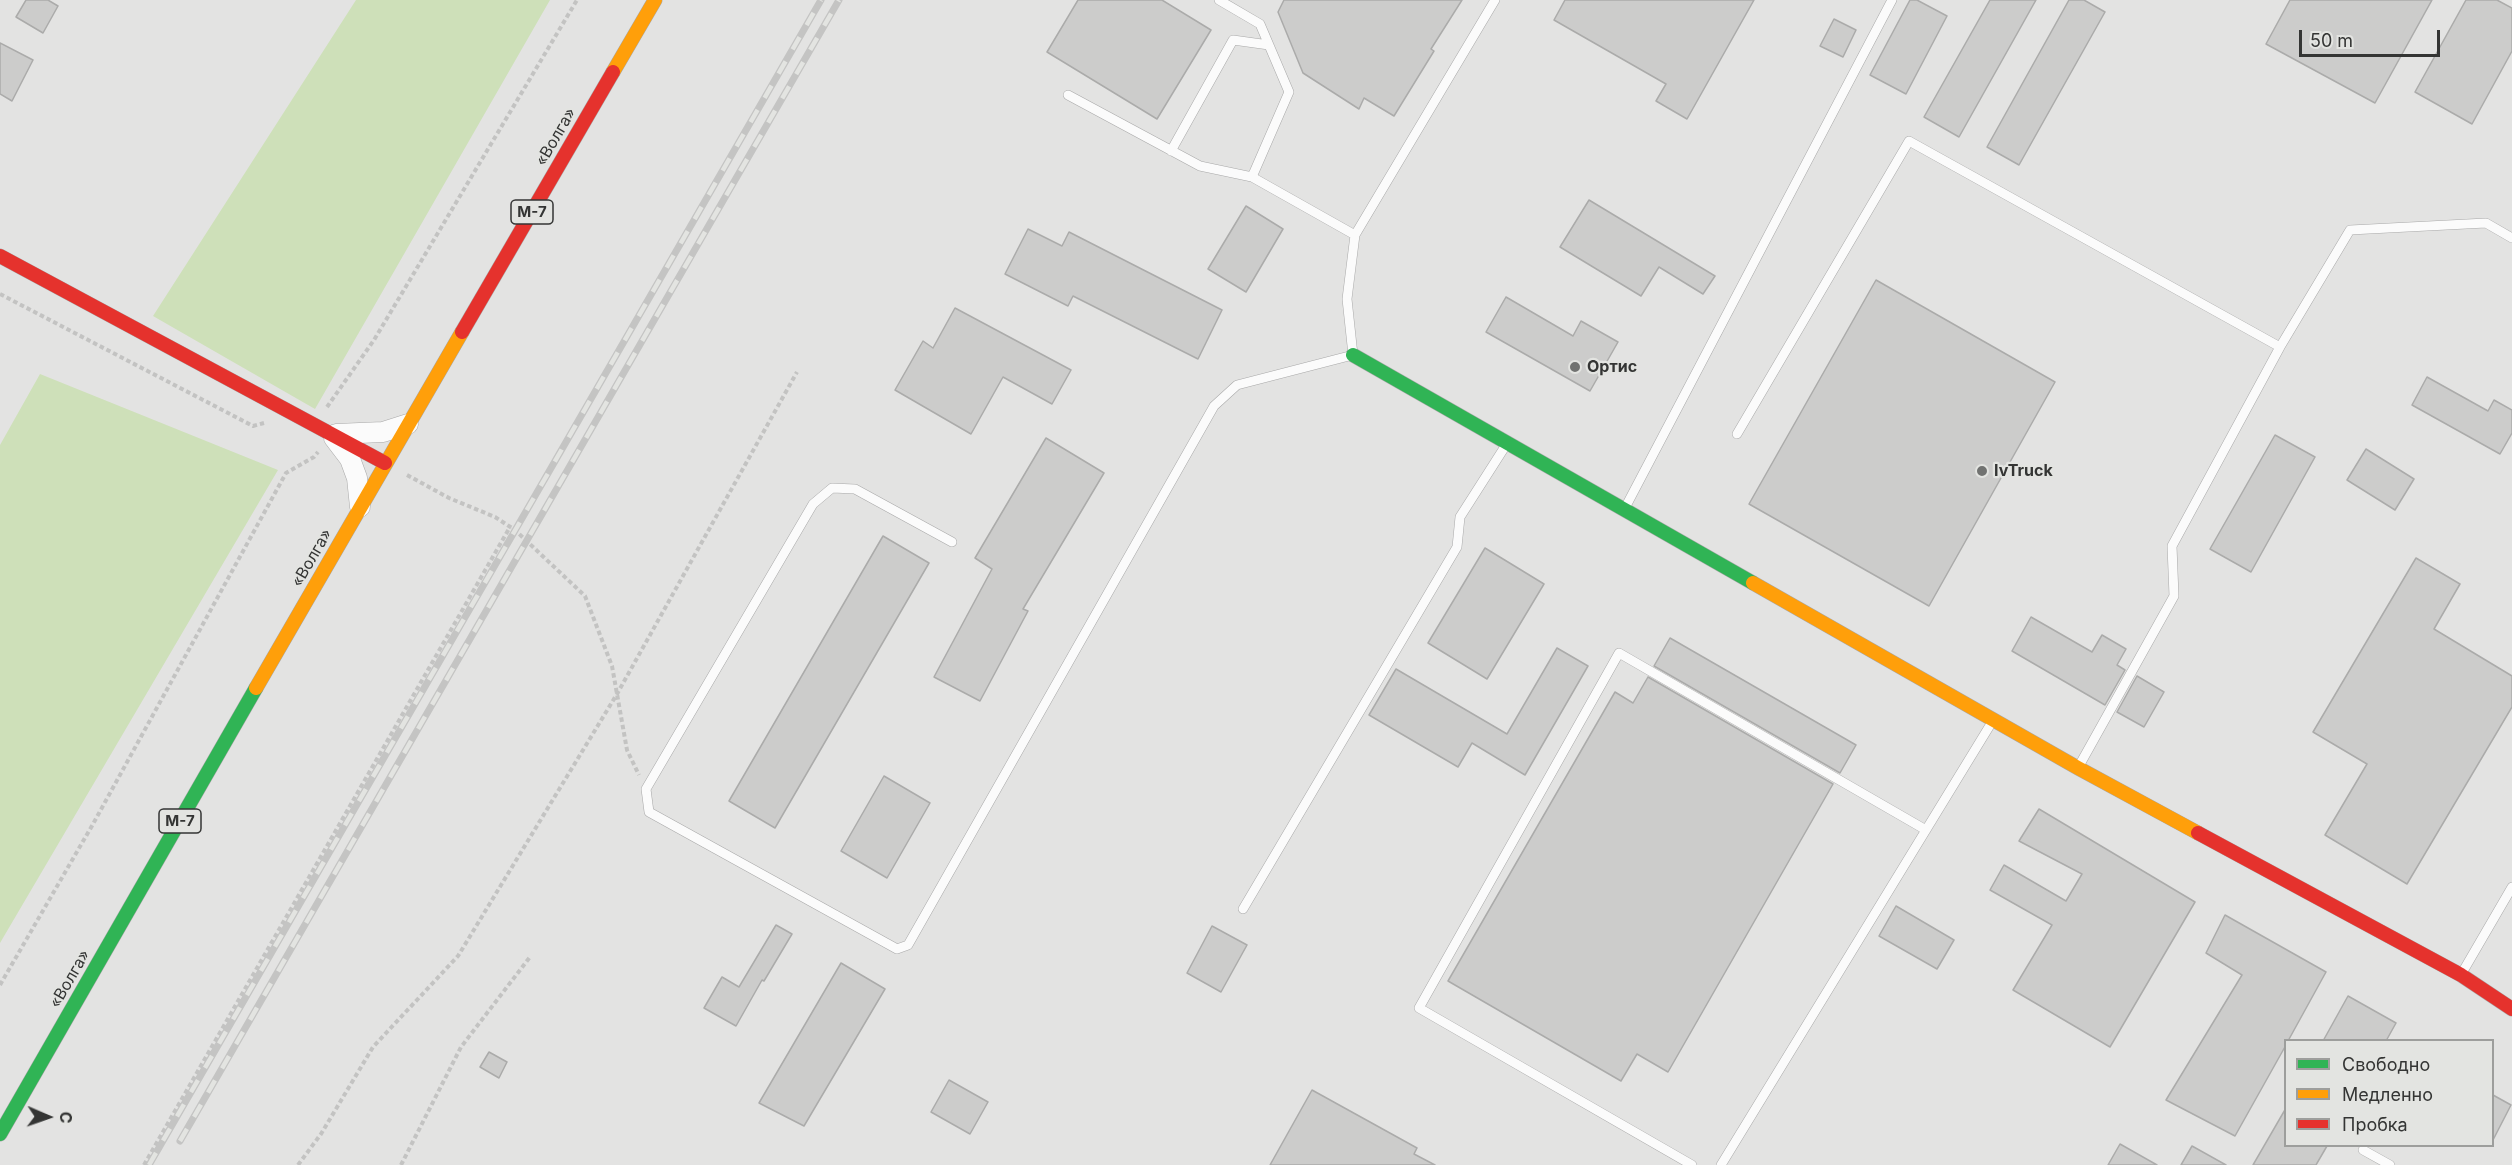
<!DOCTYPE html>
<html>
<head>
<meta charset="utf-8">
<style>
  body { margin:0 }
  #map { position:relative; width:2512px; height:1165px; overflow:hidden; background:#e3e3e2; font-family:Inter,sans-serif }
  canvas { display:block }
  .legend { position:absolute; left:2284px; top:1039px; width:210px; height:108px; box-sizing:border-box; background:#e3e4e1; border:2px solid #9d9e9c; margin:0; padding:8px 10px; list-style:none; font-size:18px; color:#343534 }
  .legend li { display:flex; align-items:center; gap:12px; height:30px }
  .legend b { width:30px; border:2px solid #9d9e9c }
  .north { position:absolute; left:18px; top:1087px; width:60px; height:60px; -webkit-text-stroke:4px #e3e4e1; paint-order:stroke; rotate:92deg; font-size:16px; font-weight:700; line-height:24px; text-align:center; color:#343534 }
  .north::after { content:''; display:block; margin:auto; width:21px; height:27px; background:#343534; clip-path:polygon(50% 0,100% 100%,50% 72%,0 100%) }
  .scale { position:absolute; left:2299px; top:30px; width:141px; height:27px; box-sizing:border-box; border:3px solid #343534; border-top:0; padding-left:8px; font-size:18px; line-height:21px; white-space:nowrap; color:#343534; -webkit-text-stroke:4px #e3e4e1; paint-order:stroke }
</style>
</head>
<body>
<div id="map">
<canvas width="2512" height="1165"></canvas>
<ul class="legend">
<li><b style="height:8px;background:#30b455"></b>Свободно</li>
<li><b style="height:8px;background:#ff9f0a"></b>Медленно</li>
<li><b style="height:8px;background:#e5322d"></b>Пробка</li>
</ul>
<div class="north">С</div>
<div class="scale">50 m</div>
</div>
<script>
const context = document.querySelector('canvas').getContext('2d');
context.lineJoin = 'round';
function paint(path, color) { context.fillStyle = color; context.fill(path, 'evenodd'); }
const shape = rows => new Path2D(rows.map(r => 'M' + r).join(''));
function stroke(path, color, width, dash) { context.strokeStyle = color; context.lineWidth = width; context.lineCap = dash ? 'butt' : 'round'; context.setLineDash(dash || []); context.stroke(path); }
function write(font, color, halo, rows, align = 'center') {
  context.font = font + ' Inter,sans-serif'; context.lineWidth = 4.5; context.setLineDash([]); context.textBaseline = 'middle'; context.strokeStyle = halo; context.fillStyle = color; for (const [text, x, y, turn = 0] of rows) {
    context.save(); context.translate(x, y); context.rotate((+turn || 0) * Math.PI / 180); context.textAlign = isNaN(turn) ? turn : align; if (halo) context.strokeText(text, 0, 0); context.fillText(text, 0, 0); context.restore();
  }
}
paint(shape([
  [356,0,550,0,315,409,153,316],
  [40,374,278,470,0,943,0,445]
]), '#cee0b9');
const building = shape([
  [26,0,48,0,58,6,43,33,16,17,26,0],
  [1078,0,1162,0,1211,30,1157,119,1047,52,1078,0],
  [1284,0,1462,0,1431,49,1434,51,1394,116,1364,98,1359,109,1303,73,1278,12,1284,0],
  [1565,0,1754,0,1687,119,1656,101,1666,84,1554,20,1565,0],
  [1910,0,1917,0,1947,16,1906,94,1870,75,1910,0],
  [1990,0,2036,0,1959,137,1924,117,1990,0],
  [2069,0,2084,0,2105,12,2019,165,1987,147,2069,0],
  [2290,0,2432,0,2375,103,2266,44,2290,0],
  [2466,0,2497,0,2512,8,2512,51,2472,124,2415,92,2466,0],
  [1834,19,1856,30,1843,57,1820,46,1834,19],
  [0,43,33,60,12,101,0,94,0,43],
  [1589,200,1715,276,1703,294,1659,267,1641,296,1560,247,1589,200],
  [1246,206,1283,229,1246,292,1208,269,1246,206],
  [1028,229,1062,246,1069,232,1222,310,1198,359,1073,296,1068,306,1005,274,1028,229],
  [1876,280,2055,382,1929,606,1749,504,1876,280],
  [1506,297,1573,336,1581,321,1618,342,1590,391,1486,332,1506,297],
  [955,308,1071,370,1052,404,1003,377,971,434,895,390,923,341,933,348,955,308],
  [2427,377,2488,411,2494,400,2512,410,2512,433,2500,454,2412,405,2427,377],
  [2275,435,2315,457,2251,572,2210,549,2275,435],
  [1046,438,1104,473,1023,609,1028,611,980,701,934,677,992,569,975,558,1046,438],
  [2366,449,2414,479,2395,510,2347,480,2366,449],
  [883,536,929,563,775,828,729,801,883,536],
  [1485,548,1544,584,1487,679,1428,643,1485,548],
  [2416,558,2460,584,2434,629,2512,676,2512,707,2407,884,2325,835,2367,764,2313,732,2416,558],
  [2031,617,2092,652,2102,635,2126,649,2117,665,2125,670,2105,705,2012,651,2031,617],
  [1670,638,1856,745,1840,773,1654,666,1670,638],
  [1557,648,1588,666,1525,775,1472,743,1458,767,1369,715,1396,669,1507,734,1557,648],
  [2137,676,2164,692,2144,727,2117,712,2137,676],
  [1648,677,1833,784,1668,1072,1637,1054,1621,1081,1448,981,1615,692,1633,703,1648,677],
  [884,776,930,803,887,878,841,851,884,776],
  [2039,809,2195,902,2110,1047,2013,990,2052,925,1990,890,2004,865,2066,901,2082,874,2019,841,2039,809],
  [1896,906,1954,940,1937,969,1879,936,1896,906],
  [2225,915,2326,972,2288,1041,2286,1041,2286,1045,2235,1136,2166,1100,2242,975,2206,953,2225,915],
  [776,925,792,934,764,981,762,980,736,1026,704,1008,722,977,739,987,776,925],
  [1212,926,1247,945,1221,992,1187,973,1212,926],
  [841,963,885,989,804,1126,759,1103,841,963],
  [2348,996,2396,1023,2386,1041,2323,1041,2348,996],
  [489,1052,507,1062,499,1078,480,1067,489,1052],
  [949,1080,988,1102,970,1134,931,1112,949,1080],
  [1312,1090,1417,1148,1414,1154,1435,1165,1270,1165,1312,1090],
  [2493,1095,2511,1105,2493,1140,2493,1095],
  [2286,1108,2286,1146,2327,1146,2316,1165,2253,1165,2286,1108],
  [2120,1144,2157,1165,2108,1165,2120,1144],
  [2192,1146,2226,1165,2181,1165,2192,1146]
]);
paint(building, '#cccccb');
stroke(building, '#ababaa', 1.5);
const lane = shape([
  [1219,0,1260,24,1289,92,1252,177],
  [1068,95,1200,166,1252,177,1355,235],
  [1171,151,1233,40,1269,45],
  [1737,434,1909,141,2280,347],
  [1625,508,1892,0],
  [952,542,855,489,832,488,813,504,646,789,649,812,897,949,908,945,1214,406,1237,385,1353,355,1347,299,1355,235,1495,0],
  [2079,766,2174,596,2172,546,2280,347,2350,230,2486,223,2512,238],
  [1243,909,1457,547,1460,517,1506,445],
  [2462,973,2512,887],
  [2363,1150,2390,1165],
  [1692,1165,1419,1008,1619,653,1926,830],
  [1721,1165,1992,722]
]);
const street = shape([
  [336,434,383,432,408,424],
  [334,438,350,459,357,478,360,507]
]);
const fast = shape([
  [1353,355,1753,583],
  [0,1134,256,688]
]);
const slow = shape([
  [613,72,655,0],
  [1753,583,2078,768,2198,833],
  [256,688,462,332]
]);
const jam = shape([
  [0,256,385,463],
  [462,332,613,72],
  [2198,833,2461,975,2512,1009]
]);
stroke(lane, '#a8a8a8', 10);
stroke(street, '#a8a8a8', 21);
stroke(fast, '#a8a8a8', 15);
stroke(slow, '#a8a8a8', 15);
stroke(jam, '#a8a8a8', 15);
stroke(shape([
  [0,294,253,426,264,423],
  [327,407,374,340,577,0],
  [407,475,449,498,495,517,515,530,585,596,612,666,627,750,639,775],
  [0,985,93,824,286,473,314,457,318,452],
  [144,1165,510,527],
  [298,1165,321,1134,373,1047,458,956,617,694,797,372],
  [401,1165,461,1047,530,957]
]), '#c3c3c2', 4, [4.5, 3]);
stroke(lane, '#fbfbfb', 9);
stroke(street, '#fbfbfb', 20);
stroke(fast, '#30b455', 14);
stroke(slow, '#ff9f0a', 14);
stroke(jam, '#e5322d', 14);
const rail = shape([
  [180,1141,839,0],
  [149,1165,821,0]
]);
stroke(rail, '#c4c4c3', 7);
stroke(rail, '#e3e4e1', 4.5, [14]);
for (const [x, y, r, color] of [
  [1575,367,6,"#717271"],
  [1982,471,6,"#717271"]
]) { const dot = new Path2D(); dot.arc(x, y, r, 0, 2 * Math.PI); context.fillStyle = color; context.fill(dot); stroke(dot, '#e3e4e1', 2); }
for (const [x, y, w] of [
  [532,212,42],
  [180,821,42]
]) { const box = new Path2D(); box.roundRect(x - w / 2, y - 12, w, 24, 4.5); context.fillStyle = '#e3e4e1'; context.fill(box); stroke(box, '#343534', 1.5); }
write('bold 15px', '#343534', null, [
  ["М-7",532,212],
  ["М-7",180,821]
]);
write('16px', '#343534', '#e3e4e1', [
  ["«Волга»",556,137,-60],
  ["«Волга»",312,558,-60],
  ["«Волга»",70,979,-60]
]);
write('bold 16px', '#343534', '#e3e4e1', [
  ["Ортис",1587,367],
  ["IvTruck",1994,471]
], 'left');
</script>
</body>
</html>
